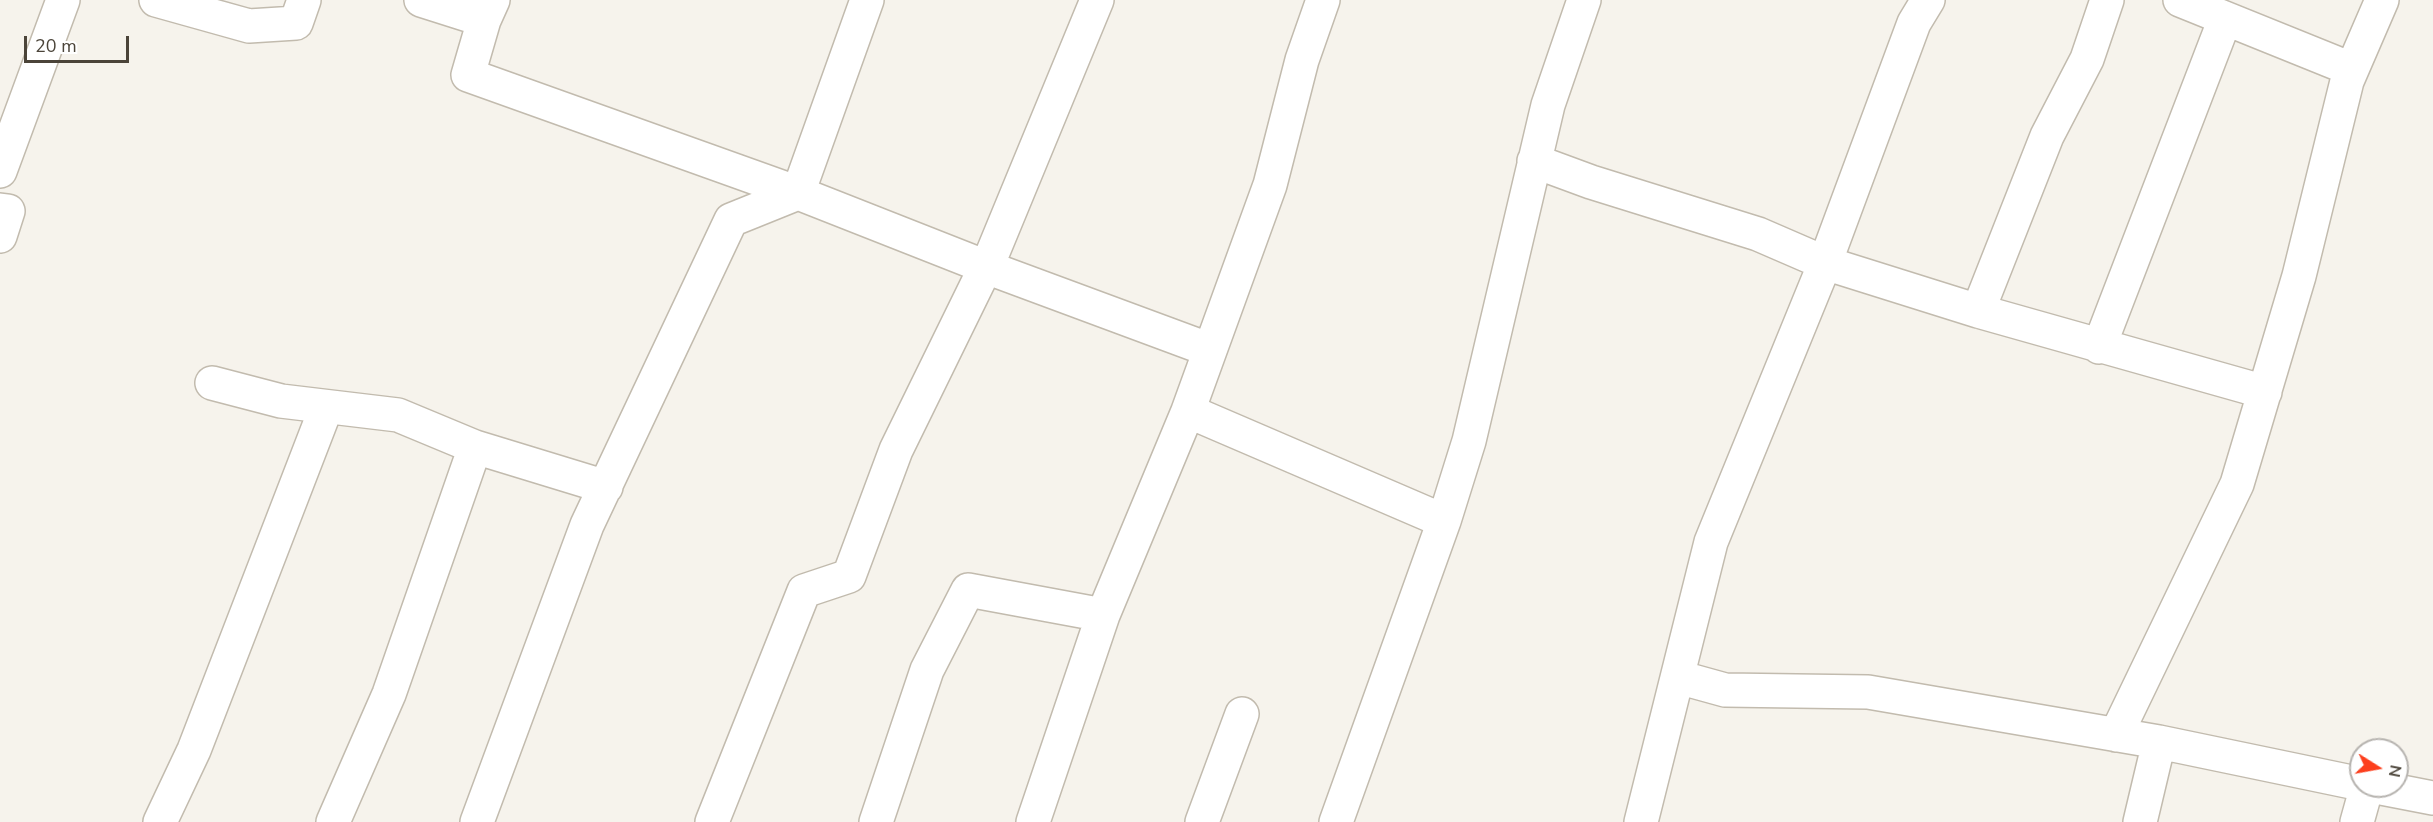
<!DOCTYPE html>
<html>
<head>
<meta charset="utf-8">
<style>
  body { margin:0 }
  #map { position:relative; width:2433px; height:822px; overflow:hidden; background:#f6f3ec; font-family:"Nunito Sans",sans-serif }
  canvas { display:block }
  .north { position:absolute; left:2349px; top:738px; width:60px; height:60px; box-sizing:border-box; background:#fff; border:2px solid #b7b4b0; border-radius:50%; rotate:101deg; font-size:16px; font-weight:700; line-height:24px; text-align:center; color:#4b4439 }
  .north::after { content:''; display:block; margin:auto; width:21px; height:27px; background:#fc3f1d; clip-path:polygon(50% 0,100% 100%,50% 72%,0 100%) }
  .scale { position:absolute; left:24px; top:36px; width:105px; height:27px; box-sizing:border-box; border:3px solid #4b4439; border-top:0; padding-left:8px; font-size:18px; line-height:21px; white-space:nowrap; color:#4b4439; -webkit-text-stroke:4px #fff; paint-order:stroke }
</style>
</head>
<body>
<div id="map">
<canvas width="2433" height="822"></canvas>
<div class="north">N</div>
<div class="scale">20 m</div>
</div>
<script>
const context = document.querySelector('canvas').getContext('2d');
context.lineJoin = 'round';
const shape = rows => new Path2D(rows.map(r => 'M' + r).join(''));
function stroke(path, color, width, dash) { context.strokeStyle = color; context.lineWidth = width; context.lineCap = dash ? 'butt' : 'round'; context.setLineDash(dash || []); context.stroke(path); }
const minor = shape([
  [156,0,249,26,296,23,304,0],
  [421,0,484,20,493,0],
  [1323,0,1302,60,1270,185,1188,411,1444,521,1469,441,1548,105,1584,0],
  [2180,0,2351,69],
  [484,20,468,75,798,193,986,267,1210,350],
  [1534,161,1591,182,1758,234,1825,263,1978,311,2265,392],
  [0,171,63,0],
  [0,210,8,211,0,236],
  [1978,311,2047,136,2087,59,2107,0],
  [2099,347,2225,19],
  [212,383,281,401,398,415,475,447,606,487],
  [1678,677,1725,690,1868,692,2159,742,2361,784],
  [2116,735,2237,484,2299,276,2347,81,2382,0],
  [2371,786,2433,798],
  [160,822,194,750,326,408],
  [333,822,389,694,475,447],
  [477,822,587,525,731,220,798,193,867,0],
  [712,822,804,591,849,576,896,450,993,252,1097,0],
  [876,822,927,670,968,590,1103,615],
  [1033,822,1103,615,1188,411],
  [1202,822,1242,714],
  [1336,822,1444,521],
  [1641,822,1711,542,1825,263,1914,23,1928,0],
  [2140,822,2159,742],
  [2357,822,2367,786]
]);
stroke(minor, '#c2bbae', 36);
stroke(minor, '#fff', 33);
</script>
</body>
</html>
